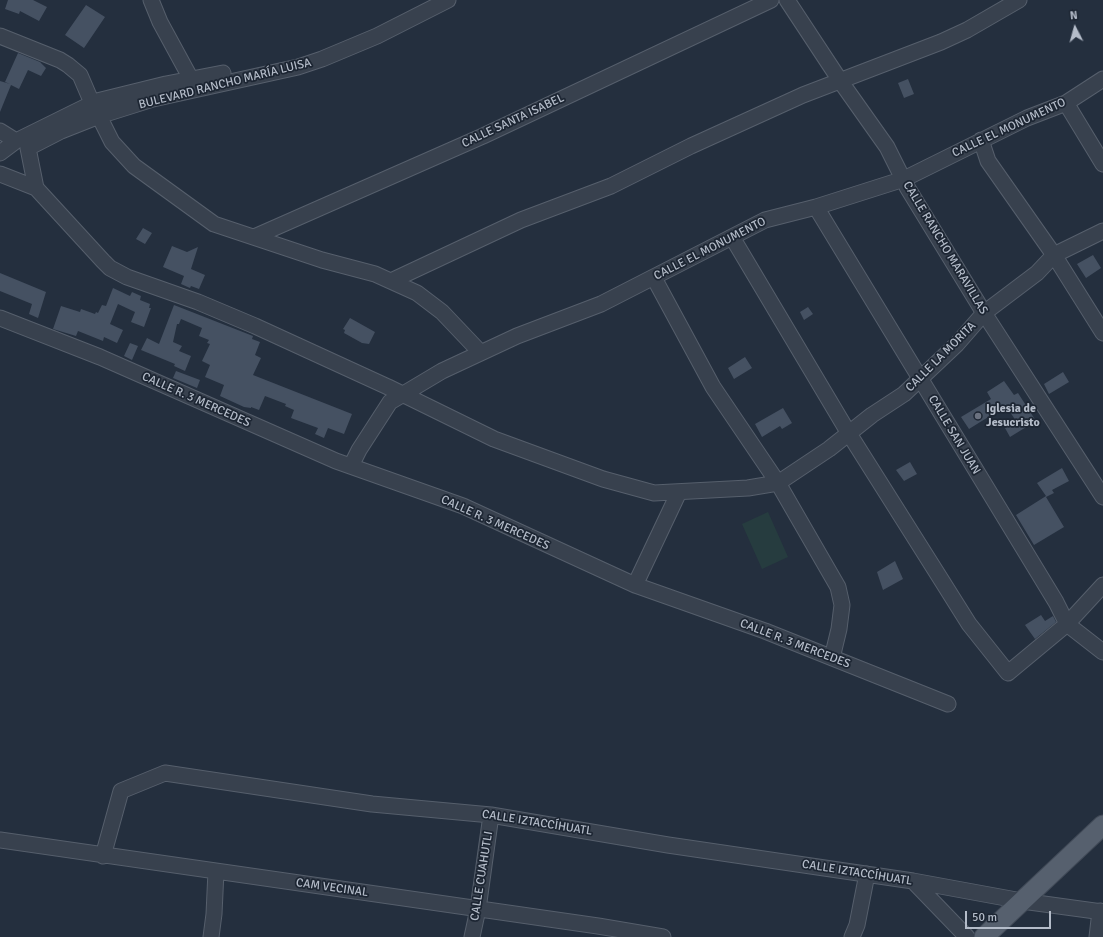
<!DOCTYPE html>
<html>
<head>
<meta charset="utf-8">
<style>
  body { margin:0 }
  #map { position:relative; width:1103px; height:937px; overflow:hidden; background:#242f3e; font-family:Signika,sans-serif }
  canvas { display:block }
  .north { position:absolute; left:1055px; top:8px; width:40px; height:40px; -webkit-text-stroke:3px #1d2633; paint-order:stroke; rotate:354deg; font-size:11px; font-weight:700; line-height:16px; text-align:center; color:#b4bcc9 }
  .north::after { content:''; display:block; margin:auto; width:14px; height:18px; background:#b4bcc9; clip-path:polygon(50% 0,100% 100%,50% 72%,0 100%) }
  .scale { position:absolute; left:965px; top:911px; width:86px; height:18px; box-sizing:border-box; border:2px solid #b4bcc9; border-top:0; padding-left:5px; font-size:12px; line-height:14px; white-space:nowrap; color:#b4bcc9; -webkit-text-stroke:3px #1d2633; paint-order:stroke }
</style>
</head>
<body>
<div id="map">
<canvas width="1103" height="937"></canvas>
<div class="north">N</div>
<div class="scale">50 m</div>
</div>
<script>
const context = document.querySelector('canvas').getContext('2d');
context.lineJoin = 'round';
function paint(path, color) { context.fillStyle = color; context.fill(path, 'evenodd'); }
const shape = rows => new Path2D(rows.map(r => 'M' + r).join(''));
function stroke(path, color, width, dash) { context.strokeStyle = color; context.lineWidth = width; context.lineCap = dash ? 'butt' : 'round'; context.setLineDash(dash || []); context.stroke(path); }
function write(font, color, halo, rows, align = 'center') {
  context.font = font + ' Signika,sans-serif'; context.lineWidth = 3.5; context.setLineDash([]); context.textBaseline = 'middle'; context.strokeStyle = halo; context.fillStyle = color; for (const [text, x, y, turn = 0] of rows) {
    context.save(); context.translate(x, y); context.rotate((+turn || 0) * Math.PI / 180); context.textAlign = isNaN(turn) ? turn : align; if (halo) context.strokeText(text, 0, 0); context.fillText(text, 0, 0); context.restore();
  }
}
paint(shape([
  [768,512,788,557,762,569,742,524]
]), '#263c3f');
paint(shape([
  [8,0,33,0,47,7,39,21,20,11,19,14,5,9],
  [86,5,105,17,84,48,65,35],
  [18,53,40,62,46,68,41,76,28,70,19,89,11,85,0,112,0,81,10,84,5,82],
  [908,79,914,94,904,98,898,83],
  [143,228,152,233,145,244,136,239],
  [172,246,187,252,198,247,191,269,205,275,199,289,191,286,190,288,181,284,184,276,163,267],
  [1093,255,1101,268,1086,278,1077,264],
  [0,273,46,292,38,318,29,314,32,304,0,291],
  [113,288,130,296,132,292,141,296,140,300,150,304,149,308,151,308,144,327,131,322,135,312,118,304,110,324,123,330,117,343,104,337,103,341,78,331,76,336,53,329,61,306,80,312,81,309,95,314,96,312,98,313,102,305,106,306],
  [174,305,253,336,252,339,260,342,255,355,261,358,253,375,352,414,344,434,328,428,324,438,315,434,318,428,291,418,294,410,285,406,286,404,265,396,259,410,251,407,251,408,244,407,220,396,224,385,205,377,210,365,202,361,210,344,207,343,209,340,199,336,202,328,181,319,179,324,177,324,173,342,182,346,179,351,191,356,185,371,174,366,175,364,141,350,147,338,159,344],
  [808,307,813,314,804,320,800,312],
  [350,318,375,332,369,344,362,343,344,333,345,330,343,329],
  [130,343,138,346,132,360,124,356],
  [745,357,752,368,734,379,728,368],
  [176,371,200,380,197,388,173,378],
  [1063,372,1069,382,1049,394,1044,384],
  [1004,381,1014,395,1018,393,1036,421,1010,437,1005,428,1016,421,1006,406,969,429,961,417,991,399,987,392],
  [783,408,792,423,782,429,780,426,762,437,755,424],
  [910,462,917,474,904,481,896,470],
  [1062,468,1069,481,1052,490,1054,493,1046,497,1064,527,1034,545,1016,515,1046,496,1037,483],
  [895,561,903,579,883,590,877,572],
  [1041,615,1045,621,1053,616,1056,622,1035,639,1025,625]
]), '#455162');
const minor = shape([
  [151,0,160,22,191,79],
  [787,0,841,82,887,147,907,187,984,313,1103,497],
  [0,36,60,60,68,65,80,75,92,103],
  [1066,103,1103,164],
  [99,116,112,142,134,166,214,224,322,260,375,274,417,293,442,312,480,352],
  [0,131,16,141],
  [981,140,988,161,1054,255,1103,333],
  [0,153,16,141,97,101,166,84,223,73],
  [0,174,36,188,28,148,61,131,99,116,153,99,298,67,322,59,377,36,448,0],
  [36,188,103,261,110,268,127,277,198,302,255,326,388,387,494,439,603,479,654,493,748,488,778,483,829,449,872,415,904,394,957,344,984,313,1037,273,1054,255,1103,231],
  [816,207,1056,602,1067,624,1103,652],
  [254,237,483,136,771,0],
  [732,237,848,432,942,581,969,624,1008,673,1067,624,1103,585],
  [654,278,713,387,778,483,838,587,842,605,839,629,832,658],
  [391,281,521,220,611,186,691,146,803,95,941,42,967,30,1019,0],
  [0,318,100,357,336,461,463,506,635,585,765,631,948,704],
  [351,466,359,450,390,402,442,371,517,336,601,304,765,220,816,207,904,179,1027,118,1066,103,1103,79],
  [635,585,679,492],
  [0,840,598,926,663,937],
  [103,856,121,791,165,773,372,804,491,815,668,845,913,881,1022,901,1103,912],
  [913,881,967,937],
  [211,937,214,914,216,871],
  [472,937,478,909,491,815],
  [852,937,857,925,867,874],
  [1097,937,1100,911]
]);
const major = shape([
  [984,937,1103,825]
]);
stroke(minor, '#565f6c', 17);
stroke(major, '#414a57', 21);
stroke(minor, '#38414e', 15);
stroke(major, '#56606e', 19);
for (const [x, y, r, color] of [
  [978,416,4,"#6b7280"]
]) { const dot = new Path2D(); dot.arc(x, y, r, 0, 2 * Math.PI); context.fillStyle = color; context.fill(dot); stroke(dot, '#1d2633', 1.5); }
write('12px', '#b4bcc9', '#1d2633', [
  ["BULEVARD RANCHO MARÍA LUISA",225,84,-14],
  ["CALLE SANTA ISABEL",513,121,-25],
  ["CALLE EL MONUMENTO",1009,128,-25],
  ["CALLE RANCHO MARAVILLAS",945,248,59],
  ["CALLE EL MONUMENTO",710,249,-27],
  ["CALLE LA MORITA",941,357,-45],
  ["CALLE R. 3 MERCEDES",196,400,24],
  ["CALLE SAN JUAN",954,435,59],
  ["CALLE R. 3 MERCEDES",495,523,24],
  ["CALLE R. 3 MERCEDES",795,644,21],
  ["CALLE IZTACCÍHUATL",537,823,9],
  ["CALLE IZTACCÍHUATL",857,873,9],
  ["CALLE CUAHUTLI",482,876,-81],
  ["CAM VECINAL",332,888,8]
]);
write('bold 12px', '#b4bcc9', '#1d2633', [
  ["Iglesia de",986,409],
  ["Jesucristo",986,423]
], 'left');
</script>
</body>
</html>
